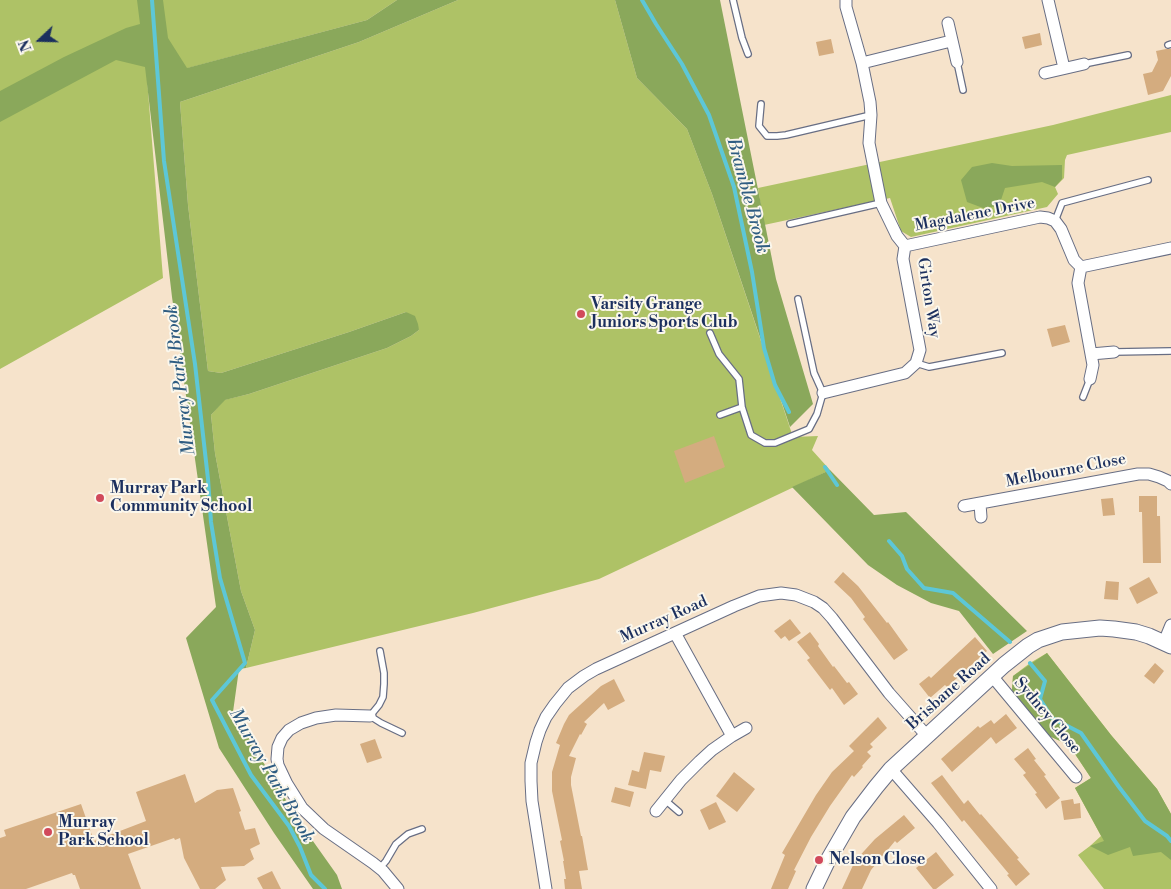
<!DOCTYPE html>
<html>
<head>
<meta charset="utf-8">
<style>
  body { margin:0 }
  #map { position:relative; width:1171px; height:889px; overflow:hidden; background:#f6e3cb; font-family:"Libre Bodoni",serif }
  canvas { display:block }
  .north { position:absolute; left:15px; top:15px; width:50px; height:50px; -webkit-text-stroke:4px #fbf7ec; paint-order:stroke; rotate:249deg; font-size:14px; font-weight:700; line-height:20px; text-align:center; color:#1b2f5e }
  .north::after { content:''; display:block; margin:auto; width:18px; height:22px; background:#1b2f5e; clip-path:polygon(50% 0,100% 100%,50% 72%,0 100%) }
</style>
</head>
<body>
<div id="map">
<canvas width="1171" height="889"></canvas>
<div class="north">N</div>
</div>
<script>
const context = document.querySelector('canvas').getContext('2d');
context.lineJoin = 'round';
function paint(path, color) { context.fillStyle = color; context.fill(path, 'evenodd'); }
const shape = rows => new Path2D(rows.map(r => 'M' + r).join(''));
function stroke(path, color, width, dash) { context.strokeStyle = color; context.lineWidth = width; context.lineCap = dash ? 'butt' : 'round'; context.setLineDash(dash || []); context.stroke(path); }
function write(font, color, halo, rows, align = 'center') {
  context.font = font + ' "Libre Bodoni",serif'; context.lineWidth = 4; context.setLineDash([]); context.textBaseline = 'middle'; context.strokeStyle = halo; context.fillStyle = color; for (const [text, x, y, turn = 0] of rows) {
    context.save(); context.translate(x, y); context.rotate((+turn || 0) * Math.PI / 180); context.textAlign = isNaN(turn) ? turn : align; if (halo) context.strokeText(text, 0, 0); context.fillText(text, 0, 0); context.restore();
  }
}
paint(shape([
  [0,0,397,0,367,20,147,79,163,278,0,369],
  [458,0,615,0,637,78,687,129,712,194,793,437,818,436,812,450,830,470,599,579,473,613,246,668,255,630,241,591,215,453,211,415,224,400,249,394,387,348,411,336,419,330,406,312,349,332,221,373,208,371,188,205,180,102,359,42],
  [1171,95,1171,132,1067,155,1065,160,1064,178,1055,187,1058,194,1047,207,911,237,901,231,890,198,764,225,758,188,1053,125],
  [1047,653,1111,735,1157,789,1171,814,1171,889,1104,889,1078,855,1090,846,1101,836,1075,788,1091,778,1069,745,1047,735,1012,690,1013,676,1030,663]
]), '#aec266');
paint(shape([
  [137,0,163,0,168,38,187,68,367,20,397,0,458,0,359,42,180,102,188,205,208,371,221,373,349,332,406,312,415,316,418,324,419,330,411,336,387,348,249,394,225,400,211,415,215,453,241,591,255,630,246,668,239,669,233,712,298,820,337,875,342,889,313,889,274,833,219,748,186,638,216,607,172,297,145,67,116,60,0,122,0,91,64,57,126,28,140,24],
  [615,0,720,0,776,279,813,404,790,427,712,194,687,129,637,78],
  [992,163,1012,166,1062,165,1062,179,1055,187,1042,182,1005,188,999,206,983,208,967,202,961,180,972,167],
  [830,470,874,515,906,512,1027,631,993,654,959,611,931,603,897,585,868,565,792,487],
  [1047,653,1111,735,1157,789,1171,814,1171,860,1161,852,1133,856,1130,847,1108,855,1090,846,1104,841,1075,788,1091,778,1069,745,1047,735,1012,690,1013,676]
]), '#8aa85b');
stroke(shape([
  [152,0,164,161,195,364,208,479,211,522,220,578,245,663,212,700,251,775,289,826,300,847,311,875,325,889],
  [642,0,656,24,682,64,709,115,734,187,752,272,764,348,775,385,789,412],
  [825,467,837,485],
  [889,541,902,556,907,569,924,588,953,593,1010,642],
  [1030,663,1045,681,1040,699,1052,718,1081,733,1119,787,1145,821,1167,836,1171,841]
]), '#5dc7d7', 4);
paint(shape([
  [1040,33,1042,45,1025,49,1022,37],
  [831,39,834,53,819,56,816,42],
  [1166,49,1171,49,1171,76,1163,91,1148,95,1143,74,1152,72,1158,60,1156,51],
  [1065,325,1070,342,1052,347,1047,329],
  [714,436,725,467,685,483,674,451],
  [1139,496,1157,496,1157,516,1160,516,1161,563,1143,563,1142,512,1139,512],
  [1113,498,1115,515,1103,516,1101,499],
  [843,572,858,586,887,623,888,622,908,650,894,660,863,619,865,617,851,598,834,582],
  [1149,577,1158,593,1137,604,1129,588],
  [1106,581,1119,582,1118,600,1104,599],
  [790,619,801,633,789,641,785,636,781,639,774,631],
  [810,632,819,644,818,646,833,667,834,666,847,683,849,682,858,694,844,705,832,688,830,690,807,660,810,658,797,642],
  [975,637,987,651,947,687,945,685,930,698,919,684,929,676,931,678],
  [1155,663,1164,671,1154,684,1144,676],
  [614,679,625,701,608,710,604,703,584,722,587,724,581,735,580,734,569,756,576,758,571,777,571,785,581,836,582,836,588,870,579,871,582,889,565,889,564,879,566,879,563,861,564,861,560,841,562,840,552,791,552,772,560,745,556,743,564,724,569,715,601,686],
  [1006,714,1017,728,996,744,991,737,952,772,941,759,978,726,980,728,991,720,994,724],
  [878,717,887,728,870,744,873,747,867,752,871,756,862,766,863,767,854,777,852,775,830,806,811,837,794,870,796,871,788,889,771,889,785,855,782,853,816,795,832,772,854,751,849,746],
  [375,739,382,758,367,763,360,744],
  [1028,748,1036,759,1034,760,1046,775,1044,776,1060,798,1046,809,1035,794,1037,793,1023,775,1026,773,1014,759],
  [644,752,665,756,661,772,650,770,646,789,628,785,632,770,639,772],
  [734,772,755,789,737,812,716,796],
  [185,774,195,803,217,790,233,788,241,811,239,812,245,830,255,828,260,844,250,849,254,859,244,866,221,867,226,880,215,889,200,889,184,858,180,838,175,840,174,838,128,854,141,889,80,889,75,875,73,875,72,873,26,889,0,889,0,838,6,836,4,830,81,804,94,841,146,821,136,792],
  [942,775,964,804,968,800,980,815,981,814,1019,858,1017,859,1030,874,1016,886,1007,875,1009,874,964,820,962,822,931,783],
  [615,787,634,792,630,807,611,802],
  [1073,799,1074,804,1080,803,1081,818,1064,820,1061,801],
  [716,802,726,822,709,830,700,810],
  [904,815,915,828,897,843,895,841,871,870,862,889,842,889,855,861,875,839],
  [936,852,954,875,936,889,933,889,916,868],
  [272,871,281,889,263,889,257,878]
]), '#d4ac7f');
const service = shape([
  [733,0,742,38,748,54],
  [1168,45,1171,44],
  [957,62,963,90],
  [1084,64,1128,55],
  [761,104,759,126,767,136,777,136,786,135,871,115],
  [1055,221,1062,203,1148,180],
  [790,224,881,203],
  [710,333,719,354,739,379,742,407,751,435,765,443,775,443,809,429,817,414,823,393,814,373,798,299],
  [1114,352,1171,351],
  [916,363,929,367,1002,353],
  [1083,397,1090,379],
  [720,415,742,407],
  [380,651,384,673,384,684,383,697,379,705,370,716,381,723,402,733],
  [665,800,679,812],
  [380,868,386,861,396,844,408,834,422,829]
]);
const minor = shape([
  [1048,0,1064,68],
  [948,23,957,62],
  [862,63,951,41],
  [1045,73,1084,64],
  [905,246,1040,217,1048,218,1055,221,1061,229,1074,260,1081,267,1171,248],
  [1081,267,1078,283,1091,354,1093,365,1090,379],
  [1091,354,1114,352],
  [823,393,905,373,916,363,920,350,903,259,905,246,897,236,881,203,869,143,871,115,870,102,862,63,846,7,846,0],
  [980,504,981,517],
  [964,506,1138,474,1149,474,1159,477,1168,481,1171,484],
  [1164,642,1171,625],
  [992,676,1076,777],
  [370,716,336,715,316,718,301,723,289,730,282,738,278,747,277,759,278,765,287,784,302,808,324,829,373,863,383,871,398,889],
  [732,736,746,728],
  [891,769,938,823,991,889],
  [656,811,681,780,700,761,712,750,732,736,675,633],
  [546,889,532,801,531,781,531,763,536,742,540,730,546,717,555,704,568,688,584,676,596,669,734,606,759,596,781,593,796,595,814,602,823,608,832,618,889,693,927,736]
]);
const tertiary = shape([
  [814,889,827,862,853,817,876,787,891,769,1004,665,1028,646,1038,640,1062,632,1100,628,1114,629,1136,632,1149,636,1171,646]
]);
stroke(service, '#686e84', 8);
stroke(minor, '#686e84', 13);
stroke(tertiary, '#686e84', 17);
stroke(service, '#fff', 5.5);
stroke(minor, '#fff', 11);
stroke(tertiary, '#fff', 15);
for (const [x, y, r, color] of [
  [581,314,5,"#d1495b"],
  [100,498,5,"#d1495b"],
  [48,832,5,"#d1495b"],
  [819,860,5,"#d1495b"]
]) { const dot = new Path2D(); dot.arc(x, y, r, 0, 2 * Math.PI); context.fillStyle = color; context.fill(dot); stroke(dot, '#fbf7ec', 2); }
write('16px', '#1b2f5e', '#fbf7ec', [
  ["Magdalene Drive",975,215,-11],
  ["Girton Way",928,298,81],
  ["Melbourne Close",1066,471,-11],
  ["Murray Road",664,620,-24],
  ["Brisbane Road",949,692,-42],
  ["Sydney Close",1047,716,50]
]);
write('bold 16px', '#1b2f5e', '#fbf7ec', [
  ["Varsity Grange",591,305],
  ["Juniors Sports Club",591,323],
  ["Murray Park",110,489],
  ["Community School",110,507],
  ["Murray",58,823],
  ["Park School",58,841],
  ["Nelson Close",829,860]
], 'left');
write('italic 18px', '#2f5d82', '#fbf7ec', [
  ["Bramble Brook",747,196,75],
  ["Murray Park Brook",181,380,-97],
  ["Murray Park Brook",271,776,60]
]);
</script>
</body>
</html>
